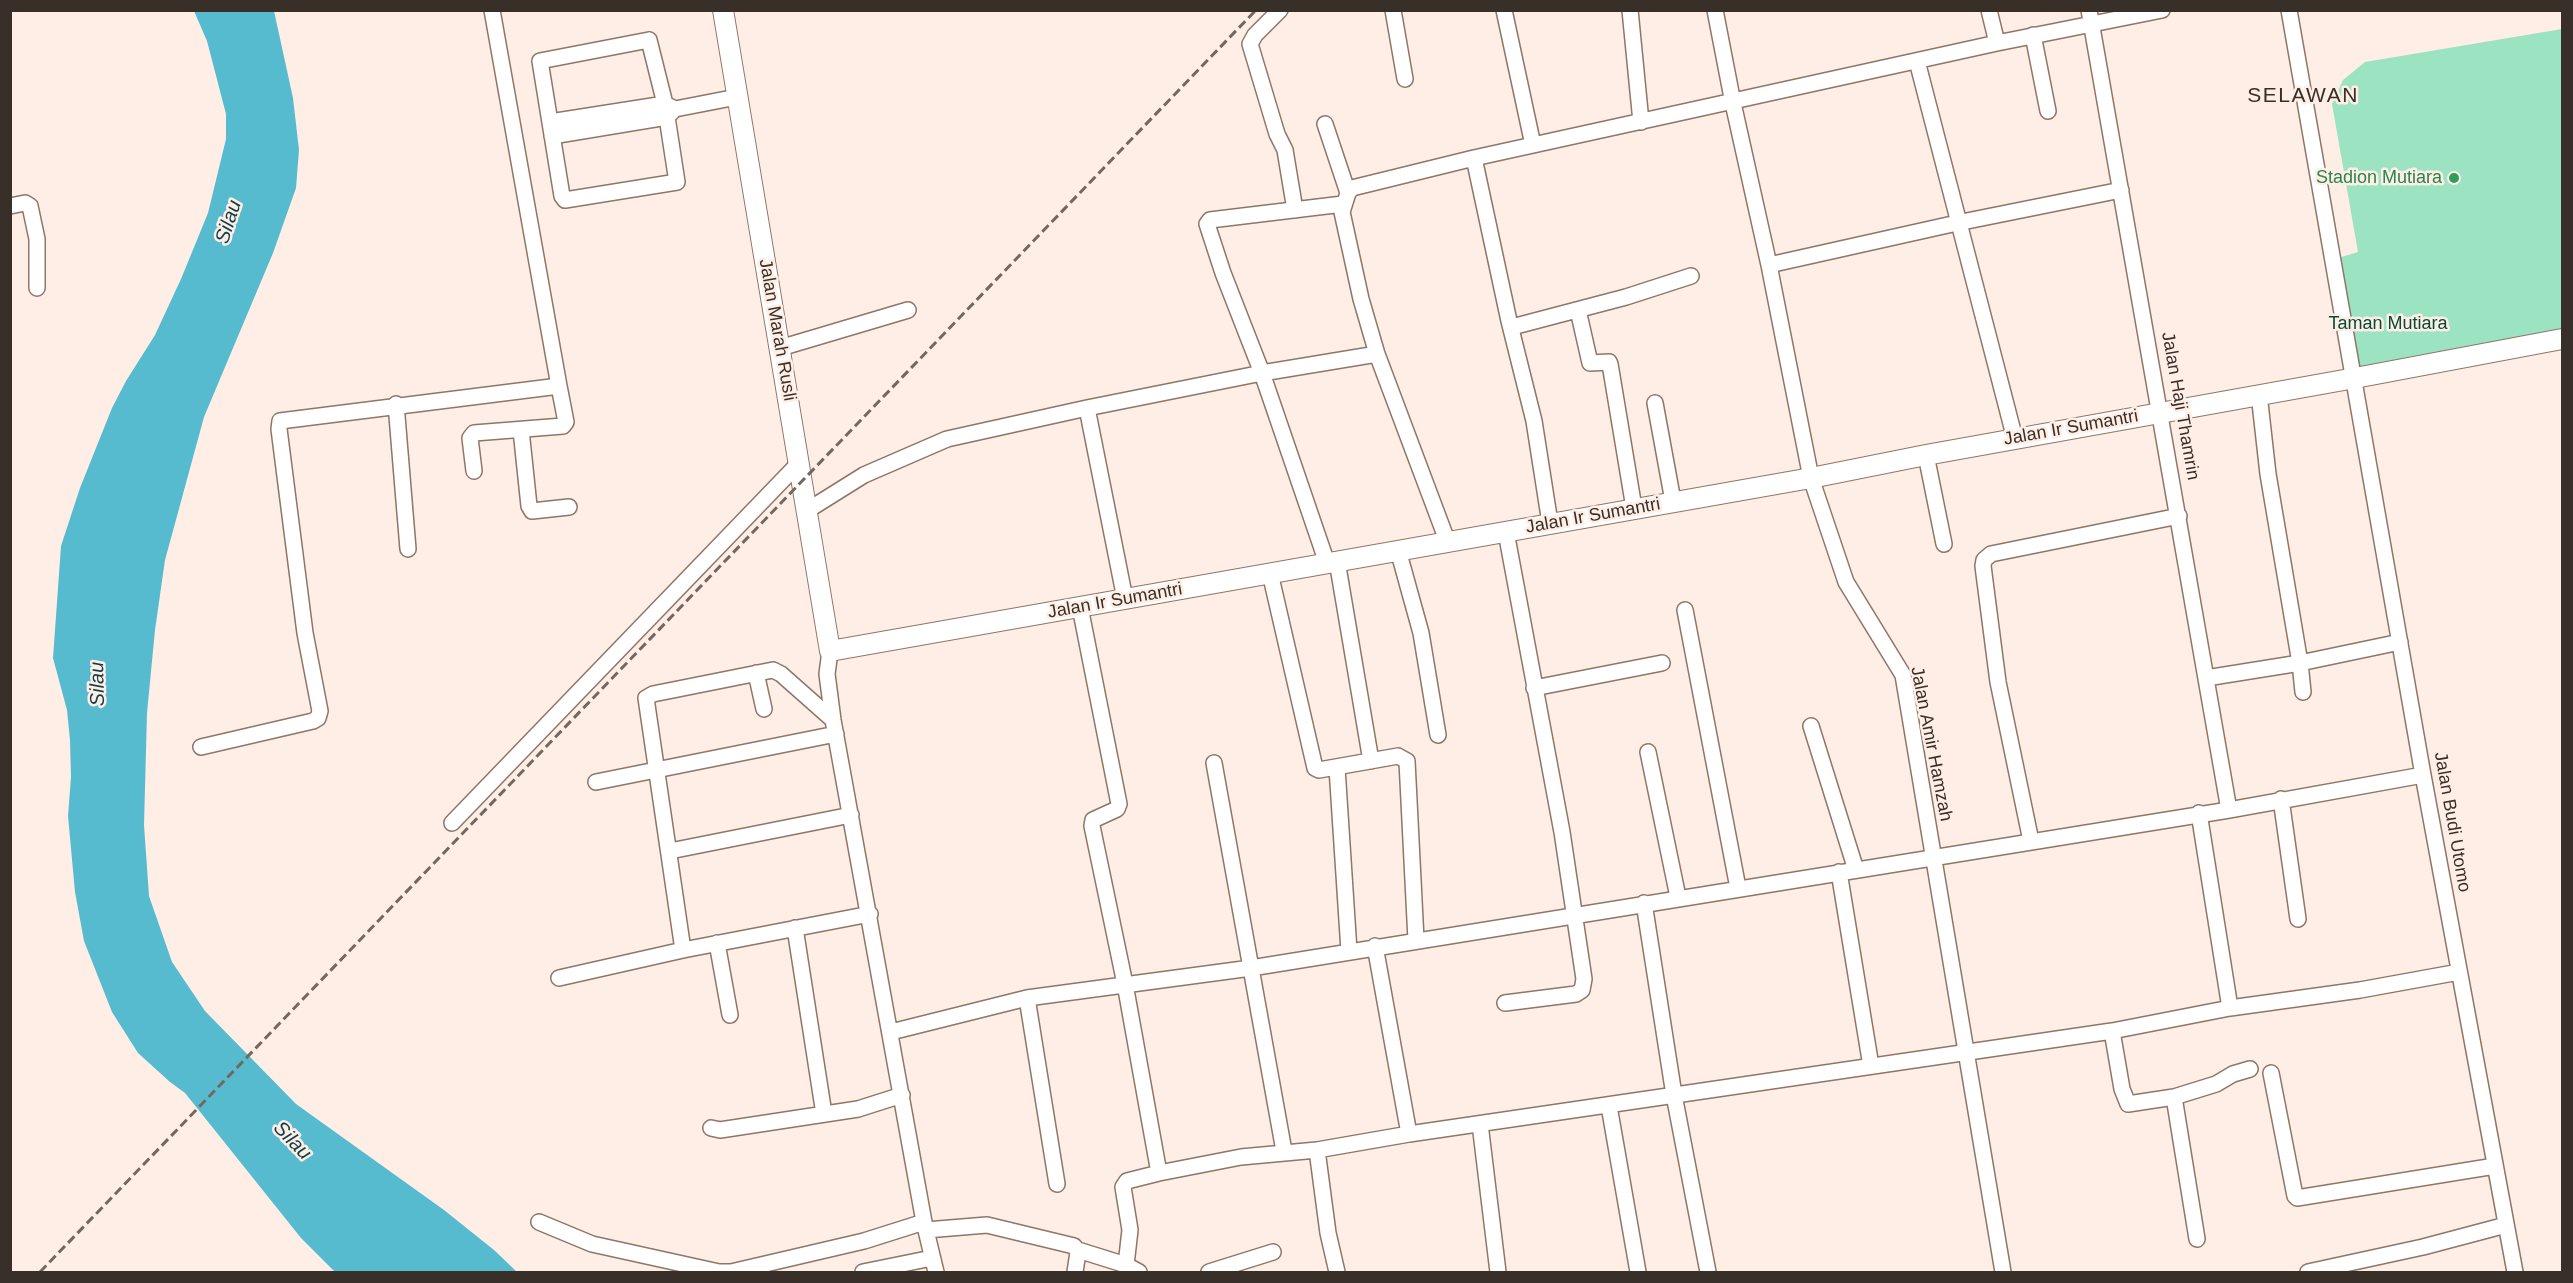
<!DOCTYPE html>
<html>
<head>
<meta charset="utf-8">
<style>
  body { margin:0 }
  #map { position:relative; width:2573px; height:1283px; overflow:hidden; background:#feeee5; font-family:Arial,sans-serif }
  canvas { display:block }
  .frame { position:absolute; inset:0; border:12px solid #392f29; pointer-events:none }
</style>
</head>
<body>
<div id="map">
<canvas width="2573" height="1283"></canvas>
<div class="frame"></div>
</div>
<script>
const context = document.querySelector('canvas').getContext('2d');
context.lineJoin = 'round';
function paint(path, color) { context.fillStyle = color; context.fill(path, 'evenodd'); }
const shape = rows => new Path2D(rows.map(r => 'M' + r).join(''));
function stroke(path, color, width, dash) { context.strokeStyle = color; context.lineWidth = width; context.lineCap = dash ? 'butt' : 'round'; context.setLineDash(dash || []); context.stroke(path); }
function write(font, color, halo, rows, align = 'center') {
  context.font = font + ' Arial,sans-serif'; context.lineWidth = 5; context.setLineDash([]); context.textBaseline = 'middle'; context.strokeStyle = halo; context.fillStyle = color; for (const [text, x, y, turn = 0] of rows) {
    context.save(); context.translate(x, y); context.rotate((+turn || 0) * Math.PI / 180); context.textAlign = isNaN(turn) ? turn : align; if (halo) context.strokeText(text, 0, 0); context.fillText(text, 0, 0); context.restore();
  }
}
paint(shape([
  [2562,29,2562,333,2357,370,2338,258,2358,252,2332,104,2343,80,2365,62]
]), '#9ce3c1');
paint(shape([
  [194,11,274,11,293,98,299,150,296,188,273,253,204,417,165,560,155,630,147,713,144,825,149,896,172,962,205,1011,296,1104,444,1210,494,1250,517,1272,335,1272,301,1238,185,1093,170,1082,138,1053,112,1012,84,941,75,892,68,816,71,777,70,740,67,710,53,658,61,546,80,488,112,408,126,381,155,335,181,279,208,213,226,139,226,114,207,41]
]), '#56bbcf');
const minor = shape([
  [1280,10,1255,35,1250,44,1277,134,1285,150,1295,210],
  [1393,10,1405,79],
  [1504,10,1533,145],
  [1630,10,1641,122],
  [1715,10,1733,103,1769,265,1811,478,1846,582,1903,675,2003,1272],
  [1989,10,1997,43],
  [2089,10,2229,810],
  [2289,10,2423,775,2515,1272],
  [2033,35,2048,111],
  [649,40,665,104,677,182,565,200,562,196,540,61,649,40],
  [1917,61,2015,439],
  [550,122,665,104,673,108],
  [1325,124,1348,193],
  [552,136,667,117,675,109,737,97],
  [1474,158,1509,321,1534,421,1550,523],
  [10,206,25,203,30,206,37,239,37,288],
  [1769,265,1957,223,2121,190],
  [1578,310,1590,363,1609,362,1610,364,1634,508],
  [1512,327,1626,297,1691,276],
  [780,348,908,310],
  [2259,394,2268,474,2300,663,2303,692],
  [1655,403,1673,501],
  [396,404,408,549],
  [1087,408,1125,599],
  [521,430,529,506,532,511,569,507],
  [1926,455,1944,544],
  [474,471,470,438,474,433,563,426,566,422,559,386],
  [808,510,864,475,947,439,1087,408,1262,373,1377,354],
  [1448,543,1377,354,1361,299,1342,212,1348,193,1352,188,1474,158,1997,43,2162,10],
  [1398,550,1421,633,1438,735],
  [1337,561,1371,761],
  [1327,563,1262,373,1223,273,1207,224,1210,220,1343,204],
  [1270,573,1315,768,1319,770,1398,756,1407,761,1416,940],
  [1080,607,1119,804,1117,809,1093,820,1092,826,1125,984,1159,1173,1241,1157,1317,1150,1409,1134,2112,1031,2230,1008,2360,990,2459,972],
  [1685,610,1738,888],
  [830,651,827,674,833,720,924,1222,936,1272],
  [756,673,764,709],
  [2206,678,2300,663,2400,642],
  [1534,688,1662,663],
  [1811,726,1856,870],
  [201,747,313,721,318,718,320,711,305,633,279,429,280,421,559,386,492,10],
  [1648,752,1678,897],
  [1214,763,1284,1151],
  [1337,768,1349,951],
  [596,782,836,734],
  [2281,799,2298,919],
  [2199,813,2230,1008],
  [452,823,800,462],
  [2031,841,1998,682,1983,566,1984,560,1991,554,2179,516],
  [670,851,851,815],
  [1839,872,1871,1066],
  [1644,903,1674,1095,1708,1272],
  [795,928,824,1114],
  [717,943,730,1015],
  [1375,946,1409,1134],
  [683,950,646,698,653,694,773,670,781,674,833,720],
  [559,978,683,950,870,914],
  [1027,998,1057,1184],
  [1505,1003,1576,994,1582,990,1584,979,1562,832,1506,532],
  [2112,1031,2122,1089,2128,1104,2174,1097,2216,1084,2233,1074,2250,1069],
  [891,1032,1027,998,1251,968,2229,810,2423,775],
  [2271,1073,2295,1196,2297,1198,2495,1166],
  [2174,1097,2197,1239],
  [1609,1106,1638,1272],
  [1480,1124,1498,1272],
  [711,1128,720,1130,858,1109,902,1095],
  [1317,1150,1328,1233,1337,1272],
  [539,1222,592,1244,719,1272,731,1272,864,1241,924,1222],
  [926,1230,987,1225,1074,1246,1078,1252,1075,1272],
  [1078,1250,1126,1265],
  [863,1272,932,1258],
  [1139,1272,1126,1265,1130,1230,1123,1187,1127,1181,1159,1173],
  [1209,1272,1273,1252],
  [2308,1272,2423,1247,2506,1225]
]);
const major = shape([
  [723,10,830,651,1811,478,1926,455,2355,378,2562,339]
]);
stroke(minor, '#8e7669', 18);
stroke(major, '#8e7669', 22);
stroke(minor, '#fff', 15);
stroke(major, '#fff', 20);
stroke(shape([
  [40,1272,1256,10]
]), '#736861', 3, [9, 4.5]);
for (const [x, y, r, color] of [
  [2454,178,6,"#2e9e5b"]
]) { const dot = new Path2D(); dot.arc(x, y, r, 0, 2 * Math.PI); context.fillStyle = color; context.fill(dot); stroke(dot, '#feeee5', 2); }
write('18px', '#27864d', '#feeee5', [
  ["Stadion Mutiara",2442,178]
], 'right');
write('18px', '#064b33', '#feeee5', [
  ["Taman Mutiara",2388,324]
]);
write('18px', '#392f29', '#feeee5', [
  ["Jalan Marah Rusli",777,330,80],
  ["Jalan Haji Thamrin",2180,406,80],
  ["Jalan Ir Sumantri",2071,428,-10],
  ["Jalan Ir Sumantri",1593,516,-10],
  ["Jalan Ir Sumantri",1115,601,-10],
  ["Jalan Amir Hamzah",1931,744,79],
  ["Jalan Budi Utomo",2452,822,80]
]);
write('italic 20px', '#0f3e47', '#feeee5', [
  ["Silau",229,222,-72],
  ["Silau",98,684,-91],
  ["Silau",292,1141,46]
]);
context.letterSpacing = '1.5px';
write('21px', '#392f29', '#feeee5', [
  ["SELAWAN",2303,96]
]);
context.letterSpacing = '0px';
</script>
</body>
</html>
